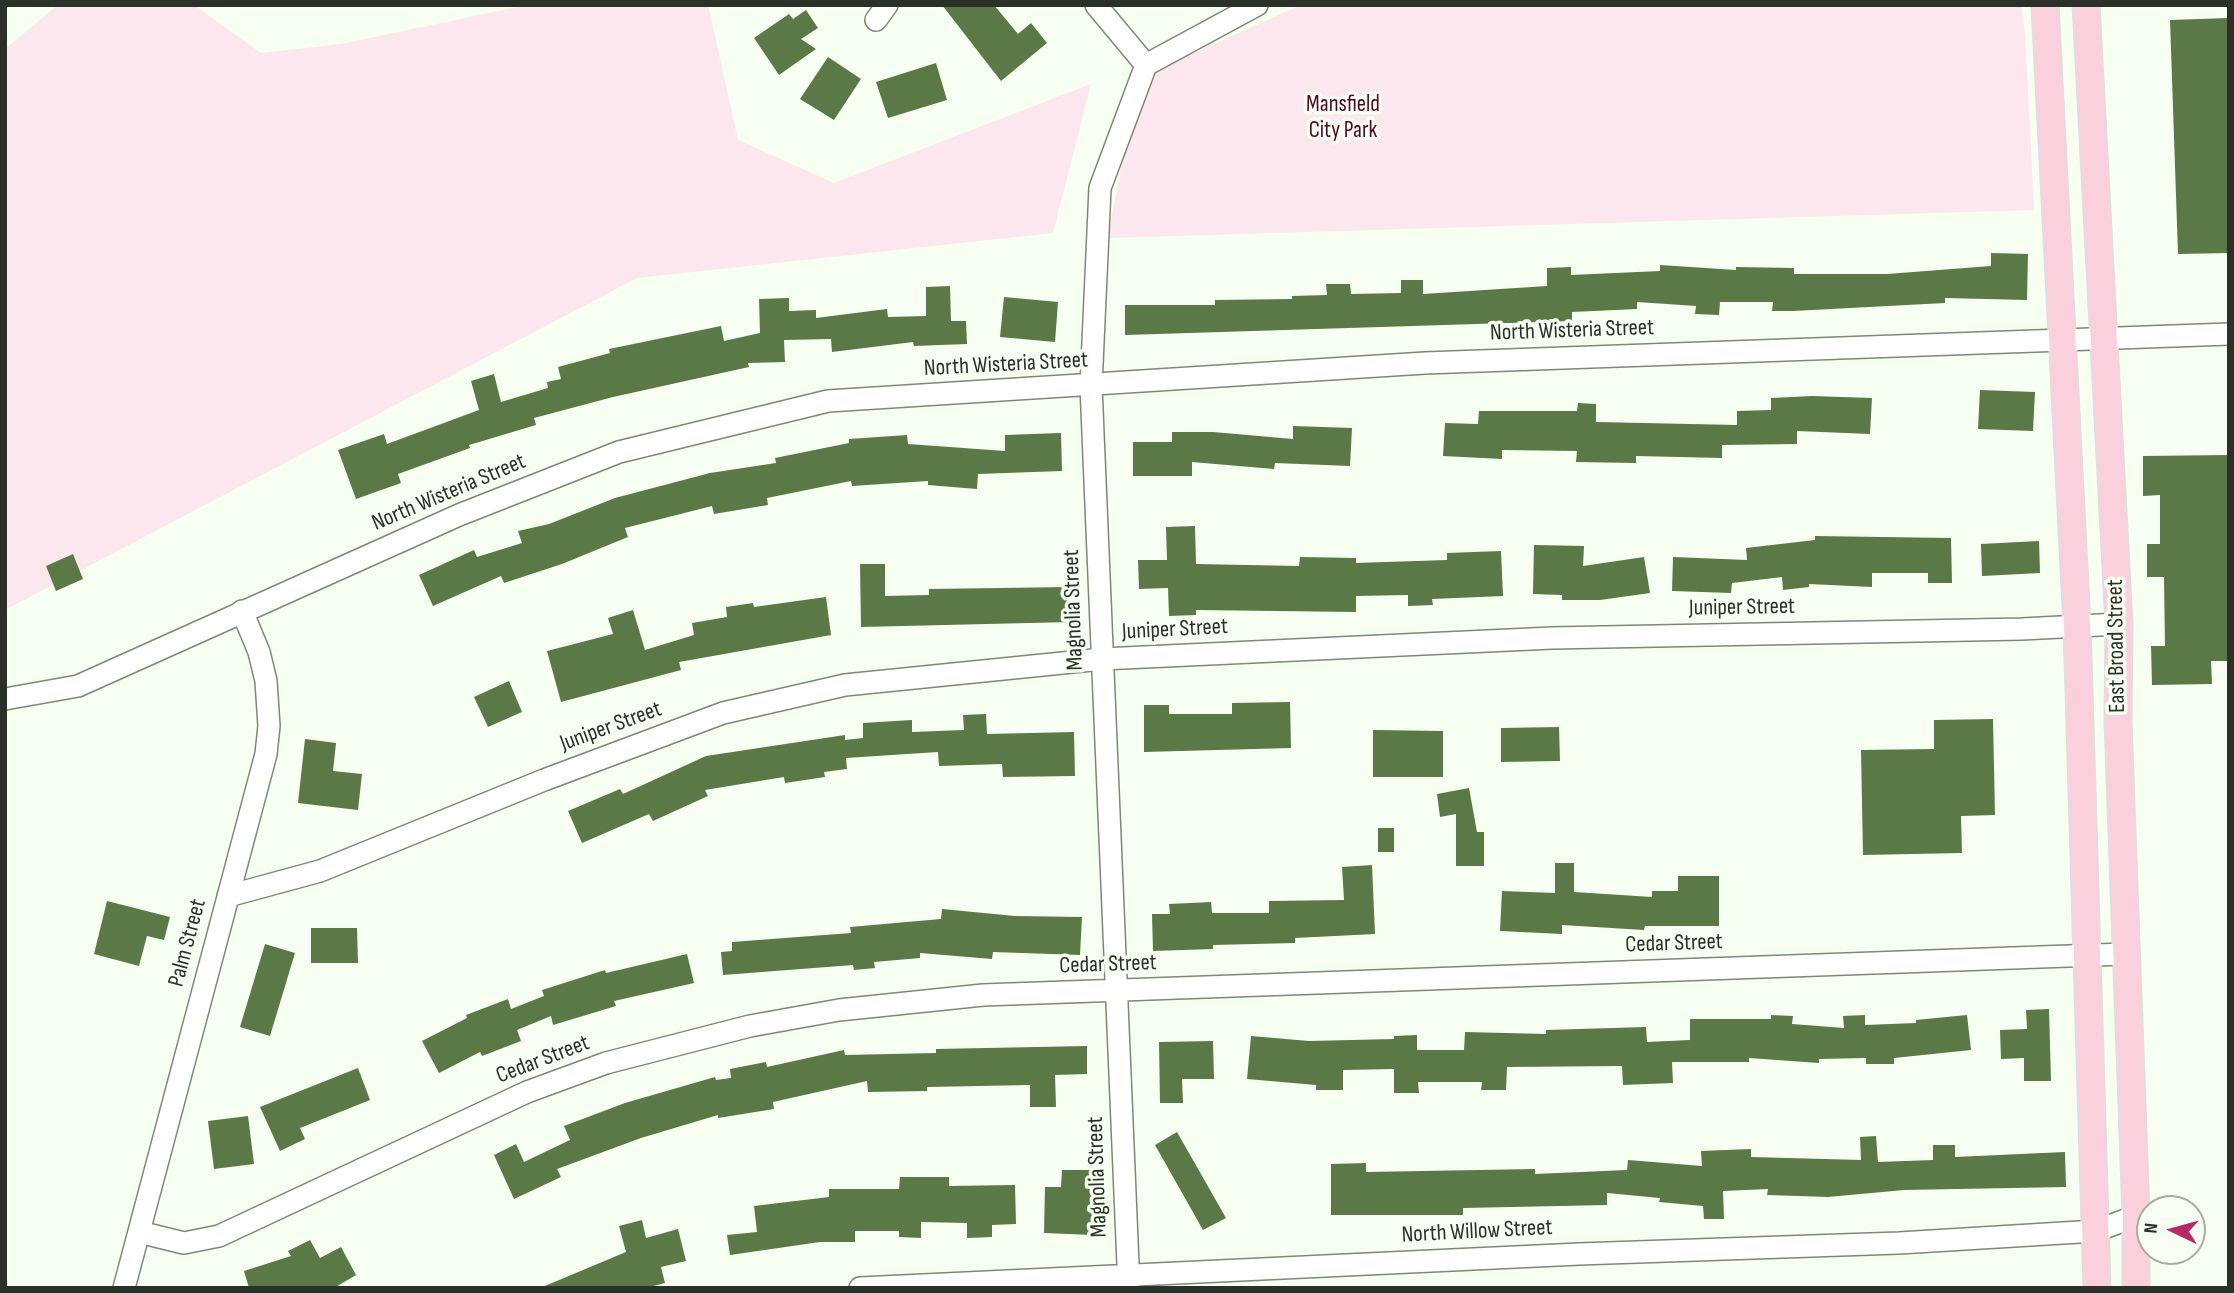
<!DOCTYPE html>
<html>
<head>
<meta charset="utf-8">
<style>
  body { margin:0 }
  #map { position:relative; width:2234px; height:1293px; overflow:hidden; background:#f6fff1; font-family:"Sofia Sans Condensed",sans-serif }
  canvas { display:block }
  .frame { position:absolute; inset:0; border:7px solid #2b3128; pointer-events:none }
  .north { position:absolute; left:2136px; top:1195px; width:70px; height:70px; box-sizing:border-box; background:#f6fff1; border:2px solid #a5ada1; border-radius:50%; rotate:275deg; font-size:19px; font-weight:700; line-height:28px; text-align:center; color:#2b3128 }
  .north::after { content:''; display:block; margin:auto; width:24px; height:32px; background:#b52a65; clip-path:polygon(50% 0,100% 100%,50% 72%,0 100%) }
</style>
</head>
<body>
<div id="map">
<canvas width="2234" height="1293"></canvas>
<div class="frame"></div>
<div class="north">N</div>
</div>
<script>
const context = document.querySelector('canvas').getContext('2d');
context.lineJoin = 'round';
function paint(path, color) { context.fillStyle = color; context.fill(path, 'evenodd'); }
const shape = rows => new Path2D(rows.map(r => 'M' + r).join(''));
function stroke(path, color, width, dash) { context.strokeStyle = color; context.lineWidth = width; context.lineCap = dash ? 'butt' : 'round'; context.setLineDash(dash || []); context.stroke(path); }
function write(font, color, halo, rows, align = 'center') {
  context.font = font + ' "Sofia Sans Condensed",sans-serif'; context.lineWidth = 7; context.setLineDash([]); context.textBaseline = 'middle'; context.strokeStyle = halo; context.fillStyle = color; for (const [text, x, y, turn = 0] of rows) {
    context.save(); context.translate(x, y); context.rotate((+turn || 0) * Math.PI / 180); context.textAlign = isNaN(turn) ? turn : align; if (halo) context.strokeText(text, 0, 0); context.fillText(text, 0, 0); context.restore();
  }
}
paint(shape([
  [58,5,194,5,261,53,341,44,527,5,708,5,738,140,834,183,1091,84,1053,233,637,278,5,610,5,49],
  [1301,5,2021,5,2025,33,2034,210,1108,238,1126,140,1154,71]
]), '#fbe7ed');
paint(shape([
  [942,5,994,5,1018,34,1031,23,1047,43,1001,81],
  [806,10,818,28,801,39,816,49,779,75,754,38,789,14,793,19],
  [2229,18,2229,253,2178,254,2170,20],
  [828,57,861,79,834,120,800,99],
  [936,63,947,100,888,118,876,82],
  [1991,253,2028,254,2027,300,1945,298,1945,303,1793,311,1772,311,1773,302,1720,302,1719,315,1695,314,1696,306,1637,302,1637,309,1572,312,1572,321,1125,335,1125,305,1215,305,1215,300,1292,299,1292,296,1327,295,1326,284,1350,284,1351,294,1401,293,1401,280,1423,280,1423,294,1547,286,1547,268,1571,267,1571,275,1660,271,1660,265,1736,270,1736,267,1794,268,1794,274,1887,274,1991,266],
  [950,286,951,321,966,321,967,344,914,346,913,342,832,352,831,339,784,340,785,362,748,363,749,367,613,397,534,418,536,425,469,445,470,448,398,474,401,483,356,499,338,450,384,434,387,444,479,410,471,381,494,374,501,402,548,388,547,382,561,379,558,367,610,353,609,349,721,326,724,341,760,333,759,299,789,298,789,311,816,310,816,318,887,309,888,317,926,316,926,287],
  [1004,297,1058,302,1055,342,1000,337],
  [1980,390,2035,392,2033,431,1978,429],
  [1812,396,1872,398,1870,434,1797,431,1797,444,1722,445,1722,458,1636,456,1636,463,1576,462,1577,451,1502,450,1502,459,1443,456,1445,423,1478,424,1479,411,1577,411,1578,403,1596,404,1596,422,1737,425,1737,411,1771,410,1771,398],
  [1293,426,1352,428,1350,466,1275,463,1274,469,1192,462,1192,476,1133,476,1133,442,1172,442,1172,432,1213,432,1293,439],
  [1061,433,1062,471,978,474,977,489,928,485,928,481,852,486,851,481,767,498,768,505,714,514,712,506,625,528,628,537,562,564,504,583,501,576,433,606,419,575,474,550,477,557,522,543,518,531,549,524,615,498,710,473,776,463,775,458,849,443,849,439,907,435,908,444,1005,451,1005,435],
  [2229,455,2229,661,2211,661,2212,684,2152,685,2151,646,2165,646,2164,577,2147,577,2147,544,2160,544,2160,495,2143,496,2143,456],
  [1195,526,1196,564,1299,566,1300,557,1356,558,1356,563,1447,560,1447,553,1501,551,1503,596,1432,599,1433,605,1408,606,1408,595,1356,596,1356,612,1196,610,1196,615,1169,616,1168,588,1139,589,1138,560,1167,560,1166,527],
  [1815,536,1951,538,1952,583,1928,583,1928,573,1872,573,1872,587,1809,584,1809,587,1783,590,1782,577,1732,583,1731,593,1672,591,1673,557,1747,560,1746,548,1815,540],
  [2039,541,2040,573,1982,576,1981,544],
  [1534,545,1584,546,1583,566,1644,557,1650,593,1600,600,1562,600,1562,595,1533,594],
  [73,554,83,579,56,591,46,566],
  [860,564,885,564,885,596,929,595,929,589,1070,587,1071,622,861,627],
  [826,597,831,635,679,662,681,670,561,702,547,651,613,634,608,618,633,610,645,650,694,635,692,623,727,617,726,607,753,603,754,607],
  [509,681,522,712,488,727,474,697],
  [1290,702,1291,748,1144,752,1144,705,1169,705,1169,714,1232,714,1232,703],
  [986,714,987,734,1074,732,1075,776,1003,777,1002,764,939,766,938,752,846,758,847,769,824,772,825,777,785,783,784,777,705,790,708,796,653,821,649,814,582,843,568,811,620,789,623,794,706,756,845,735,845,740,863,738,863,723,912,720,912,732,964,730,963,715],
  [1993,719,1995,815,1961,816,1962,853,1863,855,1861,750,1934,749,1934,720],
  [1559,727,1560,761,1501,762,1501,728],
  [1373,730,1443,731,1443,777,1373,777],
  [305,739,336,743,333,771,362,774,358,810,298,803],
  [1469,788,1477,832,1484,832,1484,866,1456,866,1456,814,1440,817,1437,794],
  [1378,828,1394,828,1394,852,1378,852],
  [1555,863,1574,863,1574,892,1652,897,1652,891,1678,891,1678,876,1719,876,1719,926,1645,926,1644,930,1562,925,1562,934,1500,931,1502,891,1555,893],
  [1372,865,1375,934,1295,938,1295,943,1213,945,1213,949,1153,951,1152,914,1170,914,1169,904,1211,902,1212,913,1269,913,1269,901,1344,900,1342,867],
  [107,901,170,917,164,940,147,936,139,966,94,954],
  [942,909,1015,916,1082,917,1080,955,993,952,992,959,920,953,920,958,874,962,875,968,854,970,853,965,723,975,721,952,732,951,732,942,851,933,850,927,941,919],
  [311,928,357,928,358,963,311,963],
  [265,944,295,953,270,1036,240,1027],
  [687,954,694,983,614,1001,616,1006,553,1025,551,1016,517,1030,521,1041,482,1056,480,1052,439,1073,422,1041,467,1018,466,1015,508,999,511,1009,544,996,542,990,605,970,606,973],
  [2049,1009,2051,1081,2024,1081,2024,1058,2001,1059,2000,1030,2027,1029,2026,1010],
  [1771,1015,1793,1016,1792,1024,1844,1028,1843,1016,1865,1015,1865,1025,1916,1023,1916,1020,1967,1015,1971,1050,1894,1058,1894,1064,1866,1064,1866,1058,1819,1059,1819,1063,1749,1058,1749,1062,1672,1062,1673,1083,1623,1085,1622,1066,1507,1067,1506,1090,1481,1090,1482,1082,1418,1082,1419,1093,1394,1093,1394,1069,1343,1070,1343,1090,1316,1090,1316,1085,1247,1079,1251,1036,1309,1041,1394,1039,1394,1036,1417,1035,1417,1050,1464,1050,1465,1032,1546,1034,1546,1030,1646,1027,1647,1042,1690,1040,1690,1019,1771,1019],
  [1213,1041,1214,1079,1182,1079,1183,1103,1160,1103,1159,1042],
  [1087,1046,1087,1074,1055,1075,1056,1107,1030,1107,1030,1085,927,1087,927,1091,868,1092,867,1081,773,1102,774,1109,718,1118,718,1115,641,1138,557,1169,561,1177,514,1199,494,1155,516,1144,524,1162,570,1140,564,1126,625,1103,715,1077,716,1080,731,1078,730,1069,766,1062,767,1067,844,1050,845,1055,936,1053,936,1049],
  [358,1068,370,1100,300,1128,305,1139,280,1151,260,1107],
  [248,1116,254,1164,214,1169,208,1121],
  [1177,1132,1226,1218,1203,1230,1155,1145],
  [1876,1136,1878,1162,1933,1160,1933,1145,1955,1145,1955,1157,2065,1152,2066,1187,1904,1190,1828,1197,1767,1195,1768,1189,1723,1191,1724,1219,1704,1219,1703,1206,1659,1202,1660,1198,1607,1193,1607,1205,1463,1208,1463,1215,1331,1215,1331,1164,1366,1163,1366,1172,1535,1169,1535,1174,1627,1170,1628,1160,1702,1166,1701,1151,1751,1149,1751,1157,1861,1160,1860,1137],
  [1062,1170,1093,1170,1092,1235,1044,1233,1045,1187,1061,1187],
  [900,1177,949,1177,949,1186,1015,1185,1016,1224,992,1225,992,1237,967,1238,967,1223,921,1222,921,1238,899,1237,899,1231,855,1231,855,1242,820,1242,730,1255,727,1235,757,1232,754,1206,829,1197,829,1189,899,1189],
  [642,1220,646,1238,678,1229,686,1261,661,1267,665,1283,646,1288,540,1288,626,1252,619,1226],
  [310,1240,320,1258,341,1247,356,1275,334,1288,249,1288,244,1271,291,1256,288,1251]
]), '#5b7946');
const minor = shape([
  [1096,5,1146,65],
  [876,20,887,5],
  [5,699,78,686,459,515,619,452,828,401,1425,363,2229,334],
  [228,896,320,871,544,780,723,713,845,685,1102,659,1552,638,2022,629,2119,624],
  [139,1232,184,1243,219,1236,527,1092,606,1063,750,1026,839,1010,983,995,2124,954],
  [124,1288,266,754,269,726,266,681,259,652,242,611],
  [860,1288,1579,1254,1899,1243,2096,1231,2136,1216],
  [1129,1288,1091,386,1100,188,1146,65,1257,5]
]);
const major = shape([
  [2045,5,2077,626,2097,1288],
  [2086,5,2119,624,2118,722,2136,1216,2136,1288]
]);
stroke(minor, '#7c8974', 24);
stroke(major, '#dddedd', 29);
stroke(minor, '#fff', 21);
stroke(major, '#fad0dc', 26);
write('23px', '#520328', '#f6fff1', [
  ["Mansfield",1343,105],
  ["City Park",1343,131]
]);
write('23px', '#2b3128', '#f6fff1', [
  ["North Wisteria Street",1572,331,-2],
  ["North Wisteria Street",1006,365,-3],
  ["North Wisteria Street",449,493,-23],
  ["Juniper Street",1742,608,-1],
  ["Magnolia Street",1074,610,-92],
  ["Juniper Street",1175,630,-3],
  ["East Broad Street",2117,646,-91],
  ["Juniper Street",611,727,-20],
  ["Palm Street",188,943,-75],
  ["Cedar Street",1674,944,-2],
  ["Cedar Street",1108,965,-2],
  ["Cedar Street",543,1060,-21],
  ["Magnolia Street",1098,1177,-92],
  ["North Willow Street",1477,1232,-3]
]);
</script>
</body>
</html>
